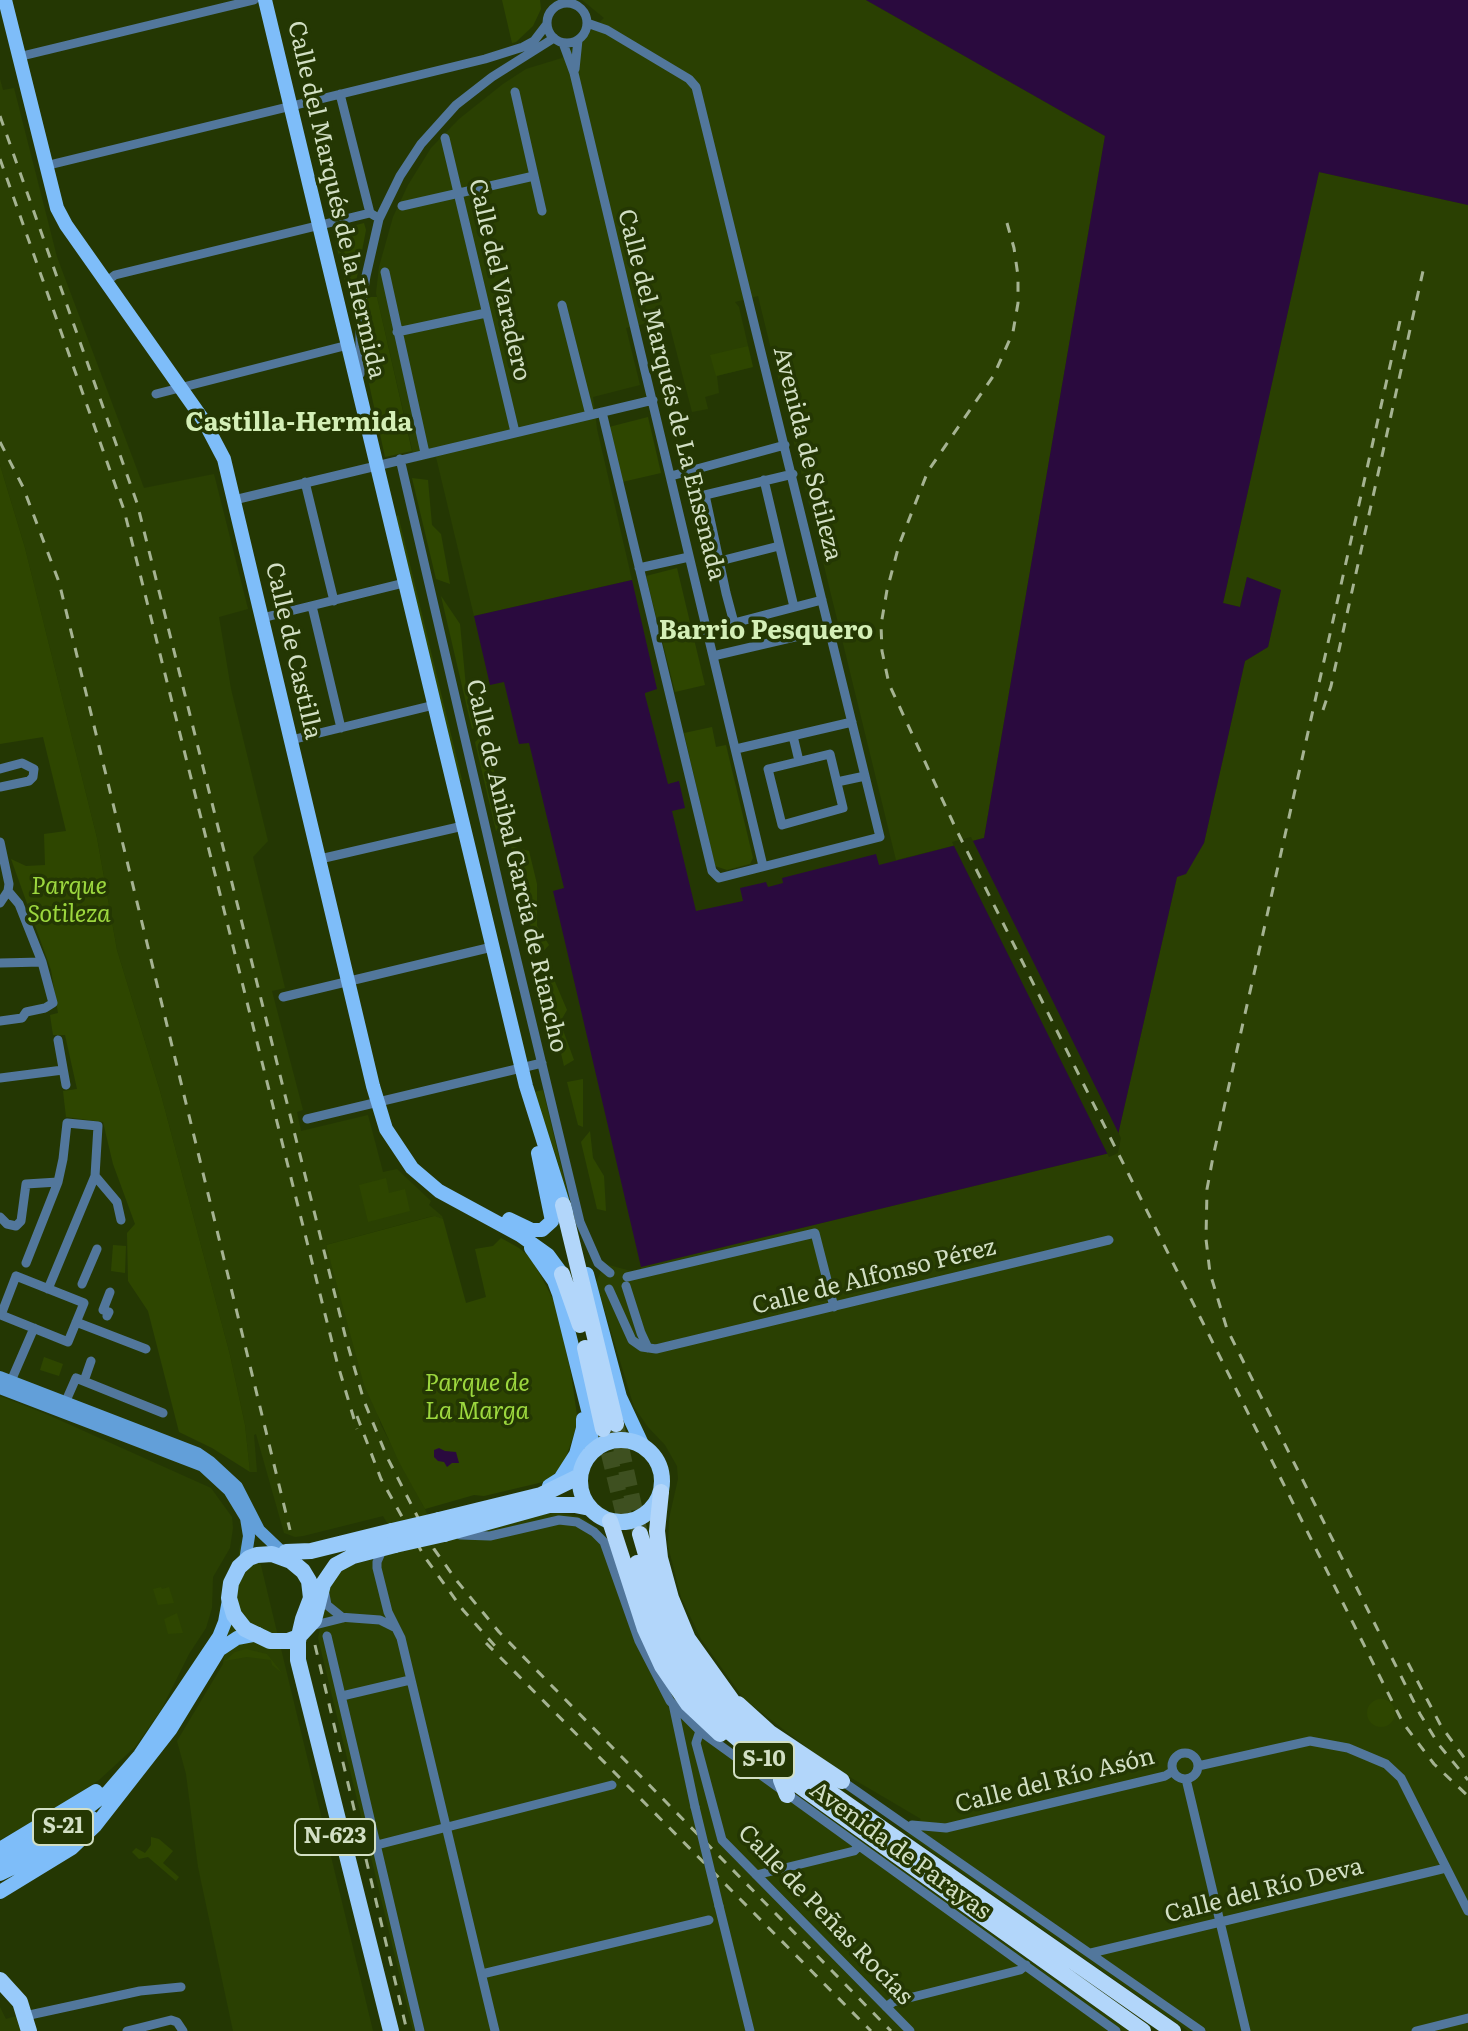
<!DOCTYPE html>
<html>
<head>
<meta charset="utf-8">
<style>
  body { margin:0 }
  canvas { display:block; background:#243703 }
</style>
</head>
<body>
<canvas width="1468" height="2031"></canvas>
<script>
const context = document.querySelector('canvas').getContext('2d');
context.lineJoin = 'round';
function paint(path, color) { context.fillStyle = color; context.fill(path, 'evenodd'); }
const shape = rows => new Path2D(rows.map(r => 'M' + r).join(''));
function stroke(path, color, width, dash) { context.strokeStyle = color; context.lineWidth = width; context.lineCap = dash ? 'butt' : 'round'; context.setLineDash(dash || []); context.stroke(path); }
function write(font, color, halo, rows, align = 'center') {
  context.font = font + ' Literata,serif'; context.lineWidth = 7; context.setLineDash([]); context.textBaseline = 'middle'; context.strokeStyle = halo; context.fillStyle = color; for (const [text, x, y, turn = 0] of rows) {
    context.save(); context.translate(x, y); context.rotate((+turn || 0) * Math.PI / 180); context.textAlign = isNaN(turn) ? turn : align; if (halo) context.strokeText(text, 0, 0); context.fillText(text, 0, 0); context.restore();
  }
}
paint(shape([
  [582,0,866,0,1105,136,984,838,896,860,758,296,735,302,739,307,753,367,717,376,719,393,705,397,708,409,692,412,669,323,650,328,648,323,626,328,640,385,593,397,597,429,632,580,474,616,436,457,415,462,376,293,379,267,393,217,408,185,431,148,459,119,503,84,526,69,562,58,604,18],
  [0,79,3,90,14,88,57,257,144,488,214,474,248,609,219,617,231,689,268,841,253,857,285,988,272,991,303,1110,297,1112,301,1131,368,1115,383,1172,397,1169,431,1201,429,1205,442,1216,443,1219,438,1219,433,1216,326,1245,381,1425,425,1509,438,1541,554,1512,581,1517,597,1528,608,1539,719,1740,1129,2031,413,2031,318,1638,327,1595,334,1580,343,1568,403,1550,383,1516,303,1536,295,1537,284,1533,256,1434,254,1435,257,1472,250,1472,245,1425,230,1355,160,1091,117,950,97,838,25,548,0,465],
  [1319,172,1468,205,1468,2031,1188,2031,907,1834,921,1819,831,1766,744,1699,701,1639,681,1597,668,1546,669,1519,678,1479,677,1466,665,1445,648,1427,634,1407,596,1282,605,1264,631,1271,641,1270,641,1267,1114,1152,1177,877,1204,843,1245,661,1268,647,1281,590,1247,577,1240,607,1223,603],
  [0,1396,46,1414,211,1488,232,1517,233,1528,230,1548,213,1577,212,1608,206,1628,189,1654,161,1710,135,1747,99,1780,55,1809,0,1840],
  [240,1545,257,1549,373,2031,233,2031,198,1867,186,1774,177,1741,223,1664],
  [0,2007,6,2019,20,2015,24,2031,0,2031]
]), '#2a4002');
paint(shape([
  [502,0,540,0,541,9,533,26,516,42,512,43],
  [364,223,366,230,351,308,333,231],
  [366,297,377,297,412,451,385,457,366,370],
  [748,346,753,367,716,376,710,355],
  [648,417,661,473,622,482,609,427],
  [0,465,25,548,97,838,117,950,160,1091,230,1355,245,1425,250,1472,212,1448,179,1432,148,1311,128,1281,127,1233,135,1224,113,1164,103,1122,66,1117,63,1091,77,1089,65,1035,53,1035,50,1015,58,1013,51,970,11,859,26,866,45,865,44,834,66,831,43,737,0,744],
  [412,478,428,480,432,525,441,534,450,584,436,579],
  [398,515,462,780,459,780,396,516],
  [677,568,705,685,675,692,646,576],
  [441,596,460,624,466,687,482,724,472,729],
  [712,727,716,747,726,745,753,858,750,864,727,870,715,866,684,733],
  [485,733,507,825,496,831,475,742],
  [511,846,529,851,537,884,537,926,549,945,538,957],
  [547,963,567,1010,560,1022,574,1060,564,1066,541,968],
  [583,1079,583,1127,578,1125,567,1082],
  [543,1090,568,1195,575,1219,573,1220,557,1159,534,1092],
  [590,1131,593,1158,604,1176,606,1211,597,1209,581,1142],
  [386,1178,389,1193,405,1189,410,1211,368,1222,359,1185],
  [434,1216,443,1219,466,1303,486,1297,475,1249,493,1246,501,1238,519,1248,532,1259,556,1305,571,1374,578,1422,564,1463,554,1475,543,1482,484,1496,474,1495,425,1509,399,1462,364,1385,326,1245],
  [113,1245,126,1246,125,1273,111,1271],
  [44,1357,63,1364,59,1376,40,1370],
  [161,1587,162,1589,169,1587,174,1603,158,1605,153,1589],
  [177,1613,183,1633,168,1634,164,1619],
  [246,1649,267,1654,282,1673,272,1665,271,1660,247,1657,225,1661,235,1652],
  '1367 1713a14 14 0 1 1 28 0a14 14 0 1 1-28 0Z',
  [151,1837,159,1839,173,1851,163,1863,179,1877,176,1881,148,1857,139,1859,132,1852,136,1848,145,1853,151,1845]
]), '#2e4600');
paint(shape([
  [866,0,1468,0,1468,205,1319,172,1223,603,1240,607,1247,577,1281,590,1268,647,1245,661,1204,843,1186,874,1177,877,1114,1152,641,1267,553,891,564,888,529,743,519,744,504,682,490,685,474,616,632,580,657,689,645,693,645,695,668,784,679,781,685,808,672,811,696,911,743,901,740,888,766,882,768,887,783,883,782,878,876,854,879,865,984,838,1105,136],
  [439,1448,445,1451,456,1452,459,1463,452,1463,447,1467,444,1462,438,1461,434,1457,434,1450]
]), '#2a0a3e');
paint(shape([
  [971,837,1121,1138,1118,1153,1109,1157,952,842]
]), '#243703');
stroke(shape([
  [616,1424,640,1534],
  [603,1429,627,1528]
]), '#3e5020', 16, [16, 8]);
stroke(shape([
  '547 23a20 20 0 1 1 40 0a20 20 0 1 1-40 0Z',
  [587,23,607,30,689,79,696,87,880,837,719,878,712,871,602,412],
  [563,43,574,73,763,866],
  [18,57,254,0],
  [575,69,578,40],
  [515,92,542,211],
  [340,94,370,213,375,216],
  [445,138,515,432],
  [45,166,485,59,523,47,534,41,547,24],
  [402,206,534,176],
  [385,272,425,453],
  [107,281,115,275,370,213],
  [562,305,590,415],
  [397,332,486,313],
  [360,374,360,314,366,276,379,219,400,176,421,144,456,105,492,77,554,38],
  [156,394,348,345],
  [400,459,505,911,580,1222,598,1263,610,1273],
  [793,474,705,495,726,593,734,623,822,600],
  [671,476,785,445],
  [764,480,794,607],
  [305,482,334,601],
  [234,500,653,400],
  [720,561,779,546],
  [639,568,689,557],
  [312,606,341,728],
  [262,618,404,583],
  [713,656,829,629],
  [793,736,799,761],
  [291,740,434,705],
  [736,749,852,722],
  [830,754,843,808,782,825,768,769,830,754],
  [0,769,22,763,34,769,33,777,29,781,0,787],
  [837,782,865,776],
  [0,842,9,884,8,891,0,903],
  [320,859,463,826],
  [0,963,42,962],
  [283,997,492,947],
  [0,1021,22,1018,26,1012,45,1008,53,1003,42,962,19,904,8,891],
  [58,1040,66,1085],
  [0,1078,63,1070],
  [307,1119,542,1063],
  [95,1176,117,1202,121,1220],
  [0,1217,7,1224,16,1226,21,1221,26,1184,58,1182],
  [26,1263,58,1182,63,1159,67,1123,98,1126,95,1176,48,1289],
  [16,1276,84,1303,68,1342,1,1315,16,1276],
  [627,1277,815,1233,834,1307],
  [82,1284,97,1249],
  [626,1286,641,1333,648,1348],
  [609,1289,632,1340,642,1347,656,1349,1109,1240],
  [107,1316,109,1312,103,1310,110,1292],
  [76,1322,146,1349],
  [11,1381,34,1328],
  [84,1381,91,1361],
  [65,1403,76,1378,163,1413],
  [460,1535,490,1536,559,1520,577,1522,594,1532,604,1542,639,1641,670,1701,700,1731,1116,2031],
  [383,1548,377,1562,377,1568,388,1612,401,1638,495,2031],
  [325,1594,327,1605,343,1618],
  [339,1617,380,1620,394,1627],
  [311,1626,343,1618],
  [327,1636,420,2031],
  [342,1696,410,1680],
  [673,1704,695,1807],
  [700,1731,696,1743,722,1840,910,2031],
  '1172 1766a13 13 0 1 1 26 0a13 13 0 1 1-26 0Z',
  [1198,1766,1310,1741,1348,1748,1386,1764,1401,1778,1468,1911],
  [1186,1779,1246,2031],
  [842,1781,1201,2031],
  [912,1825,946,1828,1165,1776,1173,1771],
  [377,1845,612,1785],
  [756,1875,854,1851,858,1847],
  [719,1906,750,2031],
  [1091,1953,1446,1868],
  [482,1974,709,1920],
  [886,2007,893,2002,1020,1970,1026,1965],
  [25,2016,140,1991,181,1987],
  [127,2031,171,2020,177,2022,183,2031],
  [1416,2031,1468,2018]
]), '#52779c', 9);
stroke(shape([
  [0,1377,197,1453,210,1462,237,1487,259,1530,280,1550],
  [0,1388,203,1466,229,1490,246,1518,249,1536,245,1561]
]), '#629fd9', 12);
stroke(shape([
  [5,0,57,208,66,225,204,421,224,459,373,1086,386,1129,412,1168,439,1191,520,1235,548,1255,562,1274],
  [265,0,526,1086,566,1213],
  [509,1219,532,1230,542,1230,552,1221,538,1153],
  [531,1248,554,1281,559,1294,590,1418,592,1451],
  [587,1274,620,1397,642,1444],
  [549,1486,560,1479,576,1454,583,1428,583,1419],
  [0,1849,96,1791],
  [0,1864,58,1831,108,1792,140,1755,219,1637,225,1622,229,1600],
  [0,1874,38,1856,92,1818],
  [0,1892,72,1848,95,1826,170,1730,219,1650,237,1638,258,1634]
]), '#7ebdf9', 14);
stroke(shape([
  '580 1481a41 41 0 1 1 82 0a41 41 0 1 1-82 0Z',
  [439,1520,541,1495,580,1476],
  [444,1534,549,1505,575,1505,590,1508],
  [286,1552,311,1551,392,1531],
  [0,1980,20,2002,29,2031],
  [391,2031,298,1660,298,1642,299,1636,303,1619,311,1598,309,1581,303,1571,291,1561,272,1554,257,1555,249,1558,239,1567,231,1583,229,1598,234,1615,245,1629,270,1641,288,1641,296,1638,299,1636,302,1633,314,1620,323,1584,336,1565,353,1556,395,1545]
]), '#98cafa', 16);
stroke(shape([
  [563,1205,616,1424],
  [562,1274,580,1325],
  [585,1348,603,1429],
  [661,1492,657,1531,660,1558,671,1598,688,1639,743,1716],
  [610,1521,645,1629,662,1666,688,1704,720,1734],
  [640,1534,663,1613,684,1656,709,1693,741,1726,765,1747,1173,2031],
  [637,1563,648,1603,667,1650,695,1694,732,1734,759,1757,1143,2031],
  [738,1704,770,1733,842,1781],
  [781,1780,787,1795]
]), '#b2d6fa', 16);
stroke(shape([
  [0,116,137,503,346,1339,364,1401,387,1457,434,1549,457,1581,499,1632,891,2031],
  [0,159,124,510,337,1362,357,1429],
  [1007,223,1014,248,1018,276,1018,303,1013,332,994,375,928,471,899,545,887,590,881,625,882,651,889,684,956,829,1403,1723,1434,1764,1468,1796],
  [1400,321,1213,1157,1207,1189,1206,1239,1210,1273,1227,1329,1420,1714,1439,1745,1468,1780],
  [0,442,23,487,59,582,290,1530],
  [1323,710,1331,686,1423,271],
  [357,1416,381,1479,424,1556,463,1610,496,1647],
  [486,1643,871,2031],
  [315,1645,407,2031],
  [1408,1663,1441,1726,1468,1763]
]), '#a5b392', 3, [10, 10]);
stroke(shape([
  [695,1807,719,1906]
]), '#52779c', 9);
stroke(shape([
  [392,1531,439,1520],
  [395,1545,444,1534]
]), '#98cafa', 16);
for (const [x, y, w] of [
  [764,1760,60],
  [63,1827,60],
  [335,1837,80]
]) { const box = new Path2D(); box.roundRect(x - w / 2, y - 18, w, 36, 6); context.fillStyle = '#243703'; context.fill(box); stroke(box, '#d2dfc4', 2); }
write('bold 22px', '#d2dfc4', null, [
  ["S-10",764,1760],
  ["S-21",63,1827],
  ["N-623",335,1837]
]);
write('24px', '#d2dfc4', '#243703', [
  ["Calle del Marqués de la Hermida",336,200,77],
  ["Calle del Varadero",499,280,77],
  ["Calle del Marqués de La Ensenada",671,395,76],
  ["Avenida de Sotileza",807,454,76],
  ["Calle de Castilla",293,651,77],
  ["Calle de Anibal García de Riancho",516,866,77],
  ["Calle de Alfonso Pérez",874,1277,-14],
  ["Calle del Río Asón",1055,1781,-14],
  ["Avenida de Parayas",900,1851,36],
  ["Calle del Río Deva",1264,1891,-14],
  ["Calle de Peñas Rocías",825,1915,46]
]);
write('italic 24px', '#9cd73e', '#243703', [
  ["Parque",69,887],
  ["Sotileza",69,915],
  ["Parque de",477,1384],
  ["La Marga",477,1412]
]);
write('bold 26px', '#d4efb7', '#243703', [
  ["Castilla-Hermida",299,423],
  ["Barrio Pesquero",766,631]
]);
</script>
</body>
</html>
